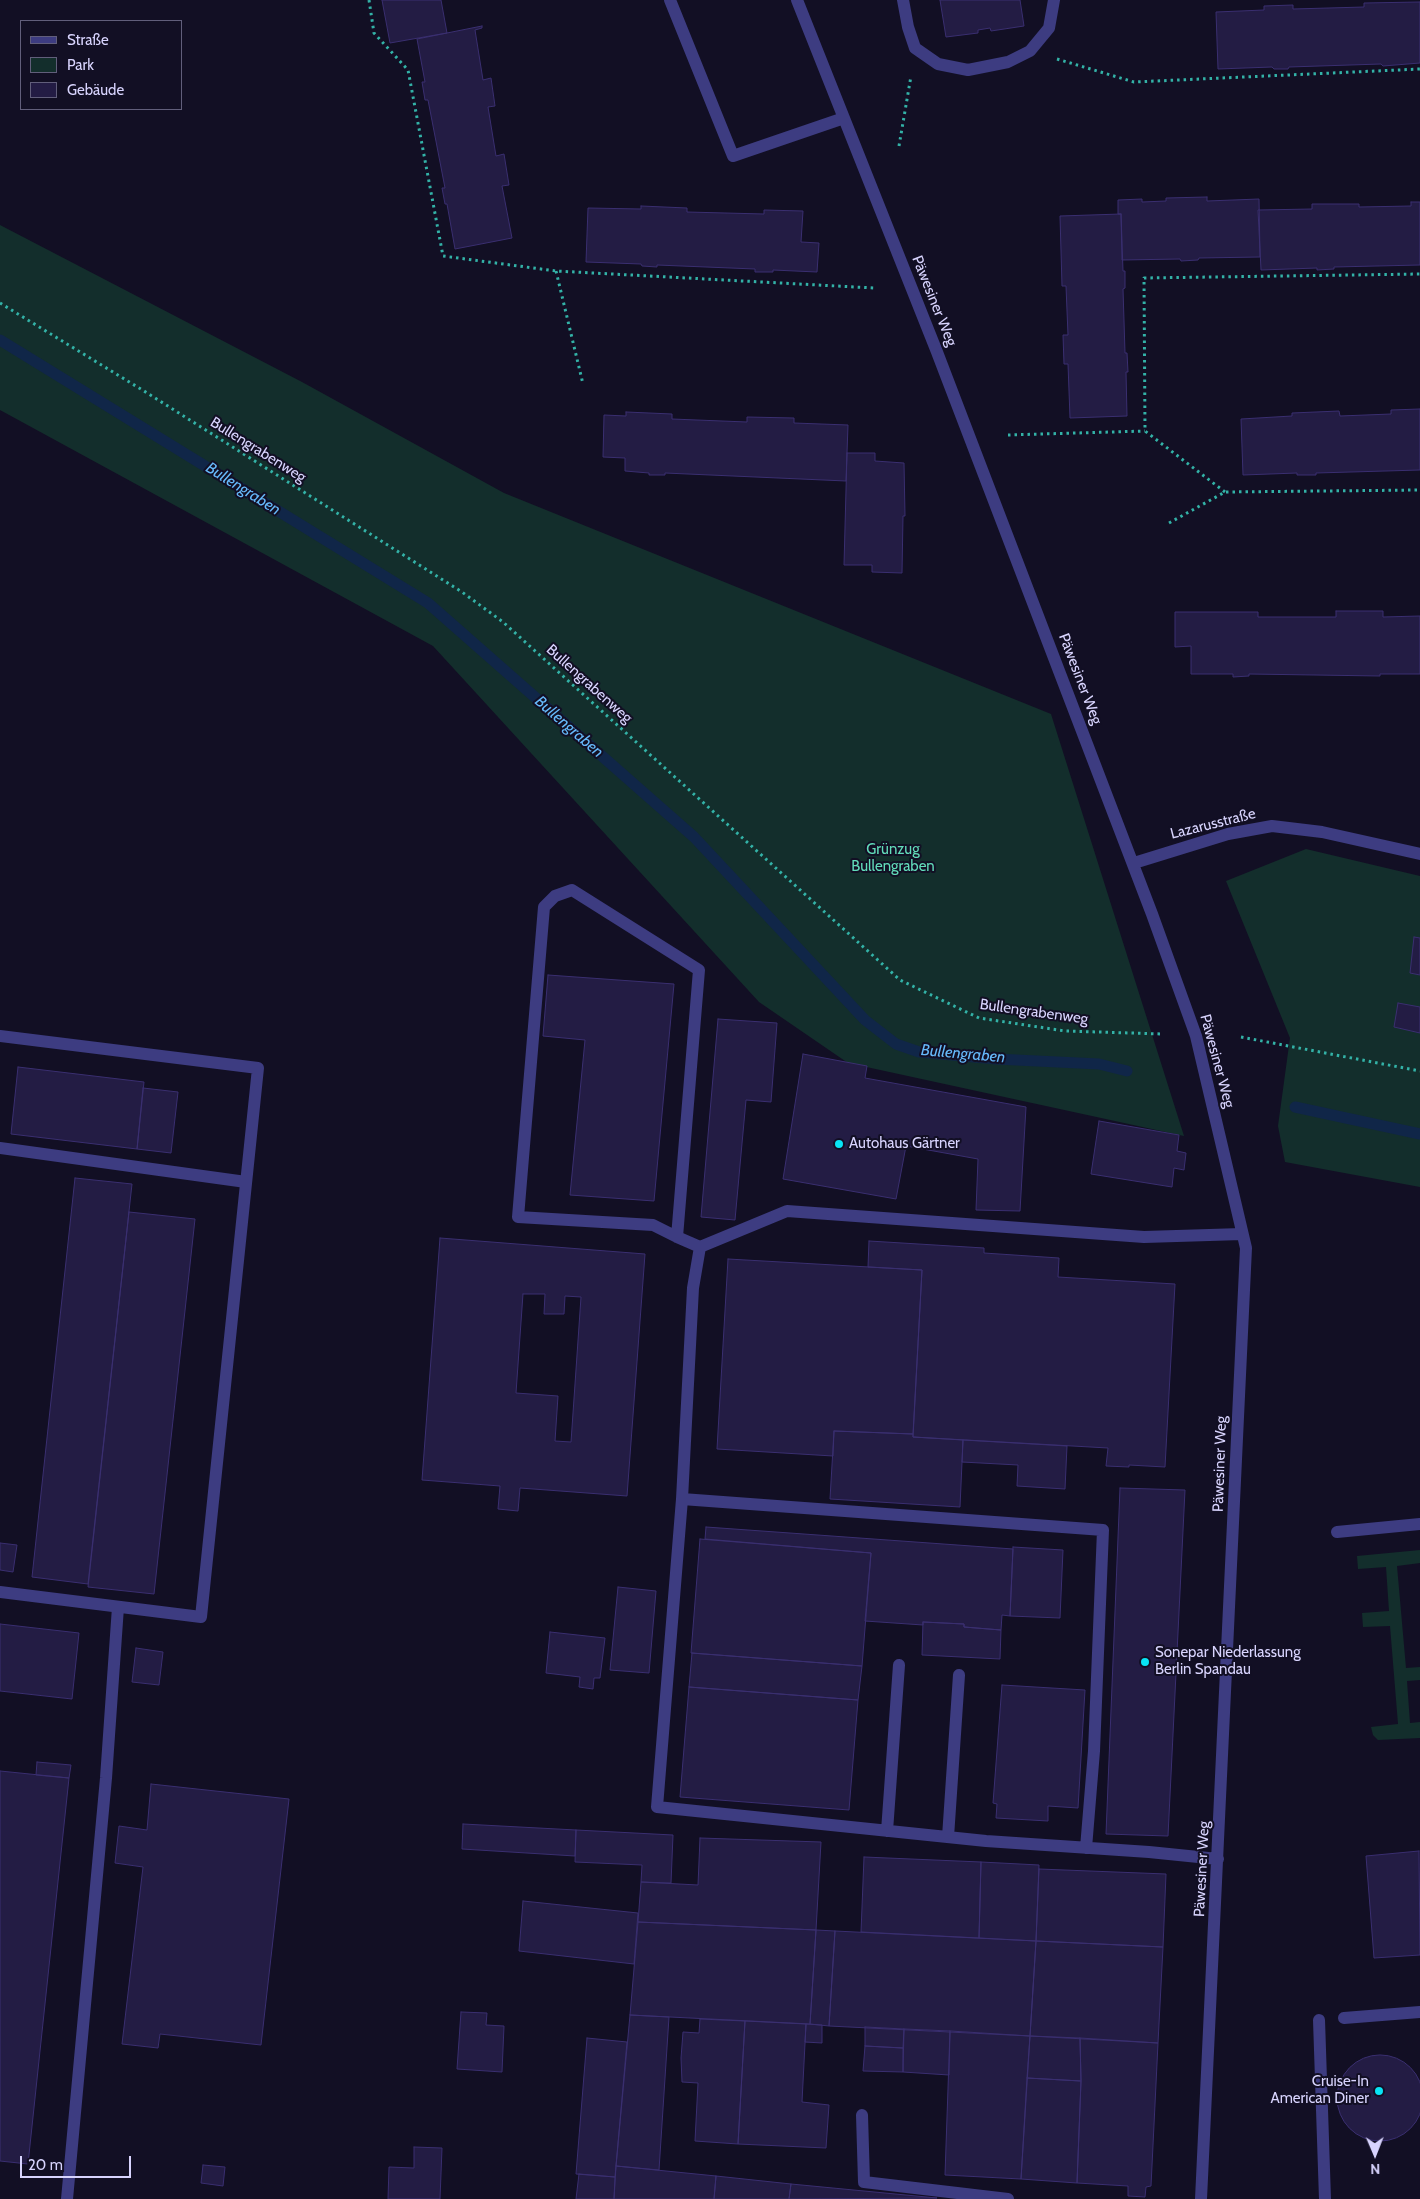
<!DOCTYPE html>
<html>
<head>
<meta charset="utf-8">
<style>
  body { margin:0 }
  #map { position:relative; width:1420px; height:2199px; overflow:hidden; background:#120f24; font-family:Cabin,sans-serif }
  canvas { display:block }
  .legend { position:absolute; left:20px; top:20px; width:162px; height:90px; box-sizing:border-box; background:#120f24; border:1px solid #615e7b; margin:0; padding:6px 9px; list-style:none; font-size:15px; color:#d8d4fe }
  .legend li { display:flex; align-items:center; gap:10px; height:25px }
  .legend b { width:25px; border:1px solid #615e7b }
  .north { position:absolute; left:1350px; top:2129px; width:50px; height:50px; -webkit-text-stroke:4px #120f24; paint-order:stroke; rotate:179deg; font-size:14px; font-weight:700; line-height:20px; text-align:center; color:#d8d4fe }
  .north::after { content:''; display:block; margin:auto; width:18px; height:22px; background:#d8d4fe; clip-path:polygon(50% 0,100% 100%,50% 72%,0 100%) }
  .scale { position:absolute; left:20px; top:2156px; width:111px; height:22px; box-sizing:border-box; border:2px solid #d8d4fe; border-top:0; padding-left:6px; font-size:15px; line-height:18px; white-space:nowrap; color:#d8d4fe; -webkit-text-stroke:4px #120f24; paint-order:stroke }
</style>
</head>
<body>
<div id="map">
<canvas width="1420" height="2199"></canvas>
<ul class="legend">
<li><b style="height:6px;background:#3d3c81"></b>Straße</li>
<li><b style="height:14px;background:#132e2c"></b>Park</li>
<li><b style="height:14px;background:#231c44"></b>Gebäude</li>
</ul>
<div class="north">N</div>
<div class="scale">20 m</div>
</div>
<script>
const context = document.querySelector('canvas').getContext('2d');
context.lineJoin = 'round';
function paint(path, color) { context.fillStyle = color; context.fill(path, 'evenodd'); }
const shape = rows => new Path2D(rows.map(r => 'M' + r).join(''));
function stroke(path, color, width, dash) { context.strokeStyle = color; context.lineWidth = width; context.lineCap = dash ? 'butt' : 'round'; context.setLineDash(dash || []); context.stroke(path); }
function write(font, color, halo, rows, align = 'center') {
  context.font = font + ' Cabin,sans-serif'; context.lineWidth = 4; context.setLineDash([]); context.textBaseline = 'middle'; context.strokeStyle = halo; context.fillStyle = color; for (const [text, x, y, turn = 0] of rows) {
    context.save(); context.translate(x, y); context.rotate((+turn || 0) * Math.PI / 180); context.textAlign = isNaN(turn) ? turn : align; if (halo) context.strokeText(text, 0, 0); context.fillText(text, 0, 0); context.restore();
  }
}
paint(shape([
  [0,225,302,382,504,493,1051,714,1184,1136,848,1063,759,1002,433,646,0,410],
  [1306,849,1420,876,1420,1187,1285,1162,1278,1126,1290,1038,1226,881],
  [1420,1550,1420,1563,1397,1566,1406,1668,1420,1667,1420,1680,1407,1681,1410,1723,1420,1722,1420,1738,1378,1740,1373,1735,1371,1727,1398,1724,1390,1626,1363,1627,1362,1613,1389,1611,1386,1567,1358,1569,1357,1556]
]), '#132e2c');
stroke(shape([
  [0,340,428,603,694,837,865,1020,896,1044,919,1052,996,1059,1099,1064,1127,1071],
  [1295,1107,1420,1134]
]), '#102648', 11);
const building = shape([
  [382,0,441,0,447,33,390,43,382,0],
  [940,0,1020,0,1024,26,991,31,990,28,978,30,978,33,946,37,940,0],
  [1420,2,1420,63,1383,66,1381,64,1289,67,1288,69,1274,69,1272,67,1218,69,1216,12,1264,10,1264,6,1293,5,1293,9,1364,7,1364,3,1420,2],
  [482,26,482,28,475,30,483,80,491,78,495,106,488,107,496,156,504,154,509,185,502,186,512,238,455,249,447,204,445,204,442,188,445,188,428,100,425,100,422,82,425,82,417,39,482,26],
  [1207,197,1207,201,1259,199,1260,257,1199,258,1198,260,1181,261,1180,259,1122,260,1121,214,1118,214,1118,200,1142,199,1142,202,1166,201,1166,198,1207,197],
  [1411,202,1420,202,1420,265,1334,267,1334,269,1317,270,1317,268,1261,270,1258,210,1312,209,1312,204,1359,204,1359,207,1411,206,1411,202],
  [641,206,687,208,687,212,764,214,764,210,803,211,801,242,819,243,817,272,773,270,773,272,755,272,755,269,657,265,657,267,642,266,641,264,586,262,588,208,641,209,641,206],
  [1121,214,1123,271,1125,271,1125,288,1123,289,1125,353,1127,353,1128,372,1126,372,1127,416,1070,418,1068,364,1064,364,1063,335,1068,335,1066,286,1062,286,1060,216,1121,214],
  [1420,409,1420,470,1316,473,1316,475,1297,475,1297,473,1243,475,1241,419,1292,416,1292,413,1339,411,1340,416,1391,414,1391,410,1420,409],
  [626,412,672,414,672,419,747,422,747,417,794,418,794,423,848,425,846,481,665,473,665,475,649,475,649,473,625,471,625,458,603,457,604,415,626,416,626,412],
  [847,453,875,453,875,461,904,463,905,516,903,516,902,573,872,572,872,565,844,565,847,453],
  [1336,611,1383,611,1383,617,1420,616,1420,674,1380,674,1380,676,1249,674,1249,676,1233,677,1233,674,1191,674,1191,646,1175,647,1175,612,1258,612,1258,617,1336,617,1336,611],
  [1414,937,1420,938,1420,975,1410,973,1414,937],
  [548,975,674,984,654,1201,570,1195,585,1040,543,1036,548,975],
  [1398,1003,1420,1007,1420,1033,1394,1027,1398,1003],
  [718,1019,777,1023,771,1102,746,1100,735,1220,701,1217,718,1019],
  [803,1054,867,1066,865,1078,1026,1107,1020,1211,976,1210,978,1159,906,1146,896,1199,783,1179,803,1054],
  [18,1067,144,1082,137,1149,11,1134,18,1067],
  [143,1088,178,1092,171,1153,137,1149,143,1088],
  [1099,1121,1179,1135,1177,1151,1186,1153,1184,1170,1174,1168,1172,1187,1091,1174,1099,1121],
  [75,1178,132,1184,88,1584,32,1577,75,1178],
  [129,1212,195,1219,154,1594,88,1587,129,1212],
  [440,1238,645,1254,627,1496,520,1488,518,1511,498,1509,500,1486,422,1480,440,1238],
  [523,1294,545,1294,544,1314,564,1314,565,1296,581,1297,571,1442,555,1441,558,1396,516,1393,523,1294],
  [869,1241,984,1248,984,1253,1059,1258,1058,1277,1175,1284,1165,1467,1129,1465,1129,1467,1106,1466,1108,1448,913,1437,922,1270,868,1267,869,1241],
  [728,1259,922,1270,913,1434,834,1431,833,1456,717,1449,728,1259],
  [834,1431,913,1434,913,1437,963,1440,960,1507,830,1499,834,1431],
  [963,1440,1067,1446,1065,1489,1017,1486,1018,1465,962,1462,963,1440],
  [1120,1488,1185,1490,1168,1836,1106,1834,1120,1488],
  [706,1527,1013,1549,1010,1616,1002,1615,1001,1630,964,1627,964,1624,923,1622,923,1625,865,1621,871,1553,705,1539,706,1527],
  [700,1539,871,1553,862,1666,691,1653,700,1539],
  [0,1543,17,1545,13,1572,0,1570,0,1543],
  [1013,1547,1063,1550,1060,1618,1010,1616,1013,1547],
  [618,1587,656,1591,649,1673,610,1670,618,1587],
  [923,1622,964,1624,964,1627,1001,1630,1000,1659,922,1655,923,1622],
  [0,1624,79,1633,72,1699,0,1691,0,1624],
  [550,1632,605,1638,600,1678,594,1678,593,1689,579,1687,580,1677,546,1673,550,1632],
  [136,1648,163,1652,159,1685,132,1682,136,1648],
  [692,1653,862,1666,858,1700,689,1687,692,1653],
  [1002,1685,1085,1690,1078,1808,1048,1806,1048,1821,996,1818,997,1804,993,1803,1002,1685],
  [689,1687,858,1700,849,1810,680,1797,689,1687],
  [37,1762,71,1765,69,1778,36,1775,37,1762],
  [0,1771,69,1778,28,2164,0,2161,0,1771],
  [151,1784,289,1799,261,2045,160,2034,158,2048,122,2044,143,1867,115,1863,119,1826,147,1830,151,1784],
  [463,1824,576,1830,575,1856,462,1849,463,1824],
  [576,1830,673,1835,671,1883,641,1882,642,1865,575,1862,576,1830],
  [700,1838,821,1842,816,1930,638,1922,641,1882,698,1885,700,1838],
  [1419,1851,1420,1955,1374,1958,1366,1856,1419,1851],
  [864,1857,981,1862,979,1938,861,1932,864,1857],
  [981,1862,1039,1865,1036,1941,979,1938,981,1862],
  [1039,1869,1166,1874,1163,1947,1036,1941,1039,1869],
  [523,1901,638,1913,634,1964,519,1951,523,1901],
  [638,1922,816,1930,810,2024,630,2015,638,1922],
  [816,1930,835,1931,829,2026,810,2024,816,1930],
  [835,1931,1036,1941,1030,2036,829,2026,835,1931],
  [1036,1941,1163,1947,1158,2043,1030,2036,1036,1941],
  [461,2012,487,2013,486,2025,504,2026,502,2072,457,2069,461,2012],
  [630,2015,669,2017,659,2170,616,2166,630,2015],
  [700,2019,745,2021,738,2144,695,2141,698,2083,682,2082,681,2058,683,2032,699,2033,700,2019],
  [745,2021,806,2024,802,2102,829,2105,826,2148,738,2144,745,2021],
  [806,2024,822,2025,822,2043,805,2042,806,2024],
  [865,2027,904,2029,903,2048,865,2046,865,2027],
  [904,2029,950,2031,949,2075,903,2072,904,2029],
  [950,2031,1030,2036,1021,2179,945,2175,950,2031],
  [1030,2036,1080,2038,1081,2081,1027,2078,1030,2036],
  [587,2038,627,2042,615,2177,576,2174,587,2038],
  [1080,2038,1158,2043,1151,2186,1146,2187,1145,2197,1128,2196,1128,2186,1077,2183,1081,2081,1080,2038],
  [865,2046,903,2048,903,2072,863,2071,865,2046],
  '1337 2098a43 43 0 1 1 86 0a43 43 0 1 1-86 0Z',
  [1027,2078,1081,2081,1077,2183,1021,2179,1027,2078],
  [414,2147,442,2148,440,2199,388,2199,389,2167,414,2168,414,2147],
  [203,2165,225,2167,223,2186,201,2183,203,2165],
  [616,2166,716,2176,714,2199,614,2199,616,2166],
  [579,2174,615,2177,614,2199,576,2199,579,2174],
  [716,2176,791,2184,789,2199,714,2199,716,2176],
  [791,2184,937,2198,789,2199,791,2184]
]);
paint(building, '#231c44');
stroke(building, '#3a2f70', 1);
stroke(shape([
  [369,0,374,33,408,70,443,256,556,271,874,288],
  [1057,59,1134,82,1420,69],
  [899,146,911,76],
  [556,271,583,384],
  [0,303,144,391,462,592,503,622,900,980,979,1018,1065,1031,1163,1034],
  [1008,435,1145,431],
  [1225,492,1145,431,1144,278,1420,274],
  [1169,523,1225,492,1420,490],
  [1241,1037,1420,1071]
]), '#33b2a7', 3, [2.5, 4]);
stroke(shape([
  [670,0,733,156,844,118],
  [797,0,937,352,1152,914,1196,1036,1246,1248,1201,2199],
  [903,0,908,27,915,48,938,64,968,70,1008,62,1030,51,1049,28,1054,0],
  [1134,863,1228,834,1272,826,1322,832,1420,854],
  [0,1036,258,1068,201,1617,0,1592],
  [0,1148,246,1182],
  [677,1237,699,970,572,890,555,896,544,907,518,1217,653,1225,677,1237,700,1247],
  [682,1499,657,1807,986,1841,1149,1852,1218,1859],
  [1337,1532,1420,1524],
  [887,1831,899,1665],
  [948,1837,959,1675],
  [1086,1848,1094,1751,1103,1530,682,1499,693,1288,700,1247,787,1211,1144,1237,1242,1234],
  [1344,2018,1420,2012],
  [1319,2020,1325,2199],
  [862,2115,864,2182,1008,2199],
  [67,2199,106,1778,118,1607]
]), '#3d3c81', 12);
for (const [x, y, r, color] of [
  [839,1144,5,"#08e4f5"],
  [1145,1662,5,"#08e4f5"],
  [1379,2091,5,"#08e4f5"]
]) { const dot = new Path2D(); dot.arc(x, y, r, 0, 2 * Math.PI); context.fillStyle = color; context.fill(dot); stroke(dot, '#120f24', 2); }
write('15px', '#d8d4fe', '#120f24', [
  ["Päwesiner Weg",934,301,68],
  ["Bullengrabenweg",258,450,32],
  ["Päwesiner Weg",1080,679,69],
  ["Bullengrabenweg",589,684,42],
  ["Lazarusstraße",1213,824,-14],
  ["Bullengrabenweg",1034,1012,8],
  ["Päwesiner Weg",1217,1061,75],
  ["Päwesiner Weg",1220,1464,-88],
  ["Päwesiner Weg",1202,1869,-87]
]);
write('15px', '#62dcba', '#120f24', [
  ["Grünzug",893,850],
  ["Bullengraben",893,867]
]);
write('15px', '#d8d4fe', '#120f24', [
  ["Autohaus Gärtner",849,1144],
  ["Sonepar Niederlassung",1155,1653],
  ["Berlin Spandau",1155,1670],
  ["Cruise-In",1369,2082,"right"],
  ["American Diner",1369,2099,"right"]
], 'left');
write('italic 16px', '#66b9fa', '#120f24', [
  ["Bullengraben",243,489,32],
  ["Bullengraben",569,727,41],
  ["Bullengraben",963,1054,5]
]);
</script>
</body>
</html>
